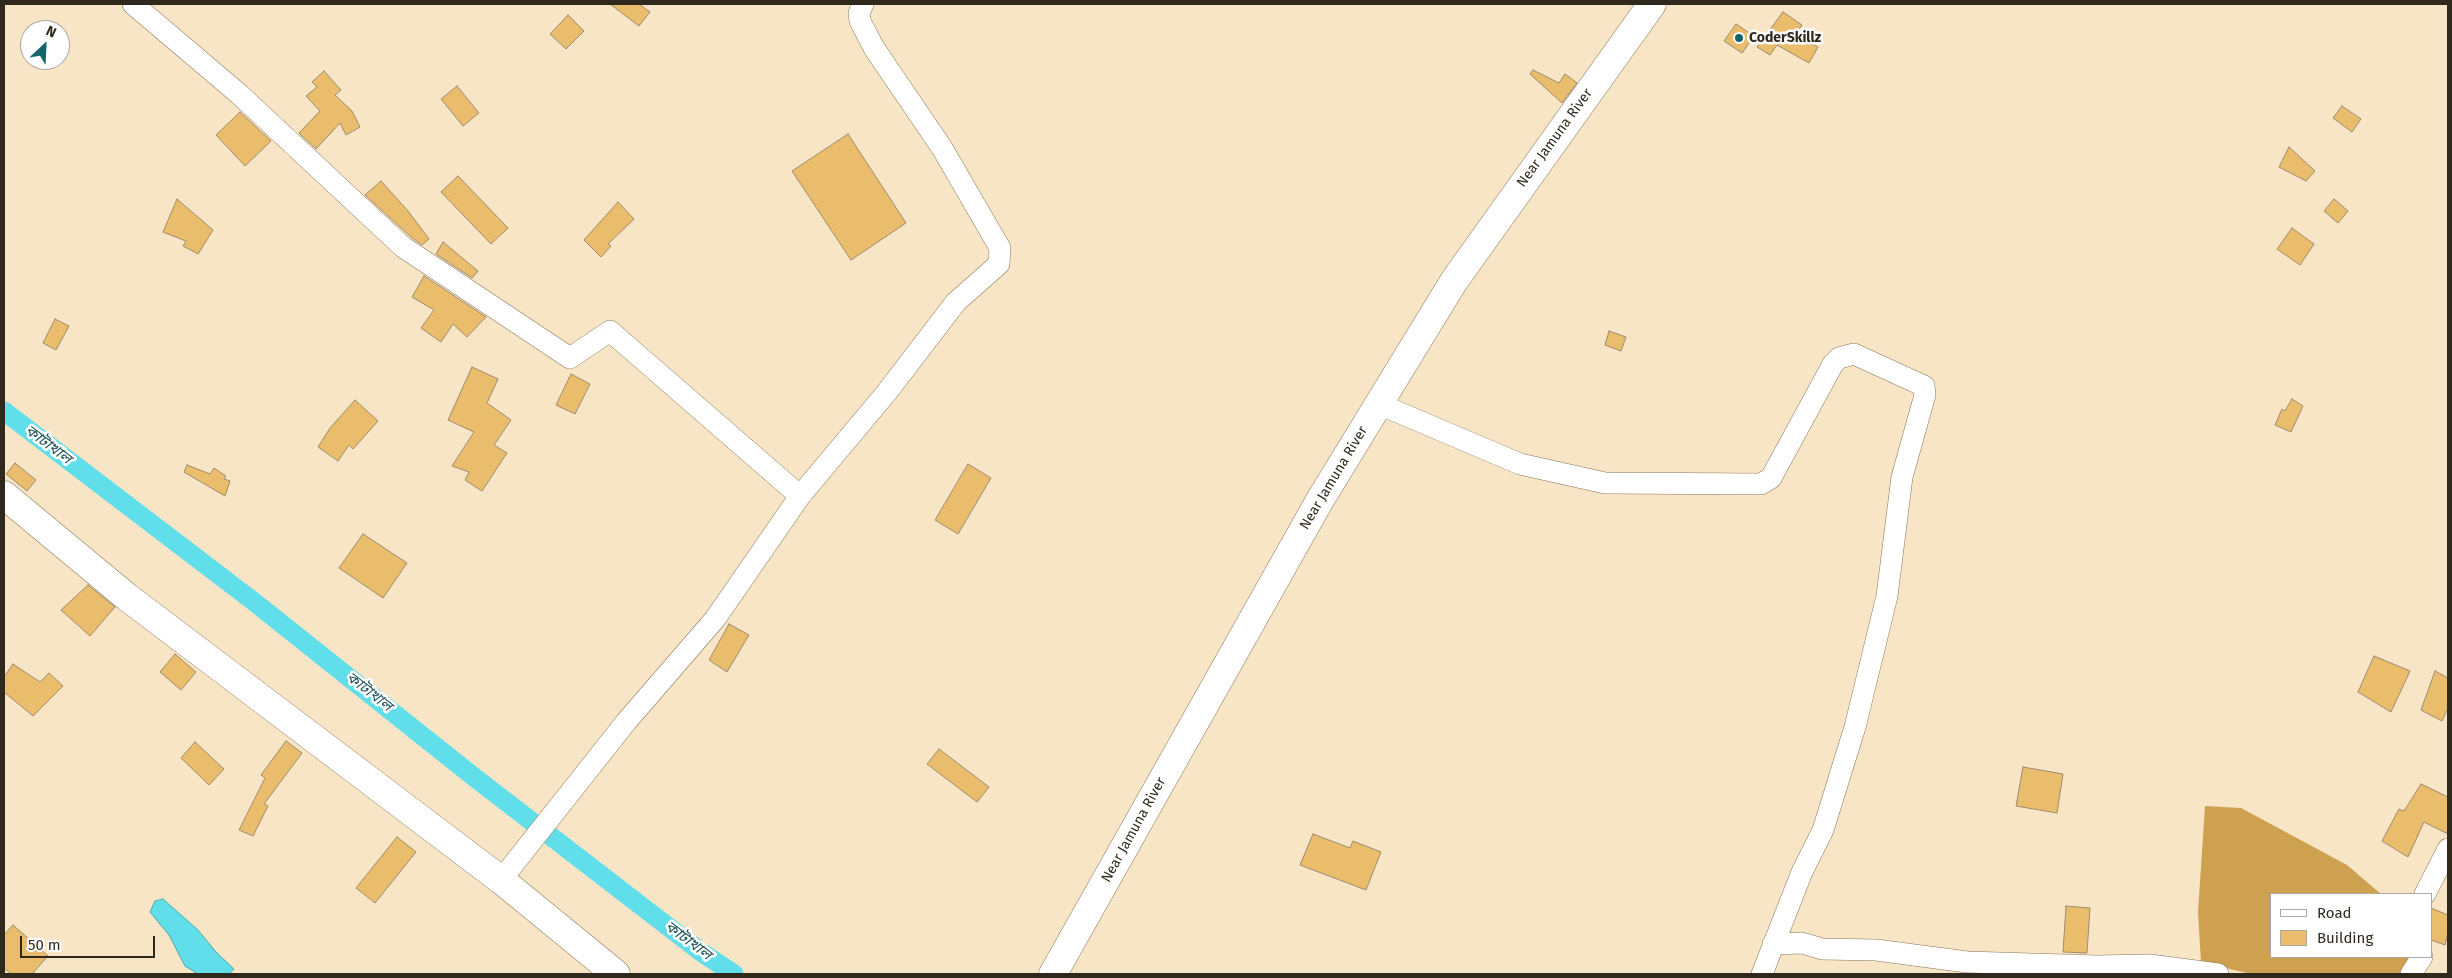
<!DOCTYPE html>
<html>
<head>
<meta charset="utf-8">
<style>
  body { margin:0 }
  #map { position:relative; width:2452px; height:978px; overflow:hidden; background:#f8e5c6; font-family:"Fira Sans",sans-serif }
  canvas { display:block }
  .frame { position:absolute; inset:0; border:5px solid #2f281c; pointer-events:none }
  .legend { position:absolute; left:2270px; top:893px; width:162px; height:65px; box-sizing:border-box; background:#fff; border:1px solid #aca9a4; margin:0; padding:6px 9px; list-style:none; font-size:15px; color:#2f281c }
  .legend li { display:flex; align-items:center; gap:10px; height:25px }
  .legend b { width:25px; border:1px solid #aca9a4 }
  .north { position:absolute; left:20px; top:20px; width:50px; height:50px; box-sizing:border-box; background:#fff; border:1px solid #aca9a4; border-radius:50%; rotate:25deg; font-size:14px; font-weight:700; line-height:20px; text-align:center; color:#2f281c }
  .north::after { content:''; display:block; margin:auto; width:18px; height:22px; background:#15646a; clip-path:polygon(50% 0,100% 100%,50% 72%,0 100%) }
  .scale { position:absolute; left:20px; top:936px; width:135px; height:22px; box-sizing:border-box; border:2px solid #2f281c; border-top:0; padding-left:6px; font-size:15px; line-height:18px; white-space:nowrap; color:#2f281c; -webkit-text-stroke:4px #fff; paint-order:stroke }
</style>
</head>
<body>
<div id="map">
<canvas width="2452" height="978"></canvas>
<div class="frame"></div>
<ul class="legend">
<li><b style="height:6px;background:#fff"></b>Road</li>
<li><b style="height:14px;background:#eabd6d"></b>Building</li>
</ul>
<div class="north">N</div>
<div class="scale">50 m</div>
</div>
<script>
const context = document.querySelector('canvas').getContext('2d');
context.lineJoin = 'round';
function paint(path, color) { context.fillStyle = color; context.fill(path, 'evenodd'); }
const shape = rows => new Path2D(rows.map(r => 'M' + r).join(''));
function stroke(path, color, width, dash) { context.strokeStyle = color; context.lineWidth = width; context.lineCap = dash ? 'butt' : 'round'; context.setLineDash(dash || []); context.stroke(path); }
function write(font, color, halo, rows, align = 'center') {
  context.font = font + ' "Fira Sans","Noto Sans Bengali",sans-serif'; context.lineWidth = 5; context.setLineDash([]); context.textBaseline = 'middle'; context.strokeStyle = halo; context.fillStyle = color; for (const [text, x, y, turn = 0] of rows) {
    context.save(); context.translate(x, y); context.rotate((+turn || 0) * Math.PI / 180); context.textAlign = isNaN(turn) ? turn : align; if (halo) context.strokeText(text, 0, 0); context.fillText(text, 0, 0); context.restore();
  }
}
paint(shape([
  [2205,806,2241,808,2347,865,2381,894,2271,894,2271,957,2415,957,2406,974,2251,974,2201,962,2198,912]
]), '#cda150');
const water = shape([
  [163,899,198,930,216,952,234,969,229,974,198,974,185,966,169,935,150,912,155,901,163,899]
]);
paint(water, '#60deea');
stroke(water, '#51a7ac', 1);
stroke(shape([
  [4,411,253,601,474,777,701,952,734,974]
]), '#60deea', 19);
const building = shape([
  [610,4,639,4,650,12,639,26,610,4],
  [1783,12,1802,25,1795,35,1818,47,1809,63,1777,45,1770,55,1757,47,1783,12],
  [568,15,584,31,566,49,550,34,568,15],
  [1736,24,1754,36,1742,53,1724,41,1736,24],
  [1533,70,1559,83,1565,74,1577,83,1562,103,1530,74,1533,70],
  [324,71,341,90,335,95,352,111,360,127,346,135,340,123,316,149,299,133,320,111,306,96,317,87,312,82,324,71],
  [457,86,479,113,463,126,441,99,457,86],
  [2342,106,2361,119,2352,132,2333,118,2342,106],
  [240,112,271,141,245,166,216,135,240,112],
  [848,134,906,223,851,260,792,171,848,134],
  [2289,147,2315,171,2306,181,2279,167,2289,147],
  [458,176,508,228,491,244,441,192,458,176],
  [381,181,408,211,429,239,422,245,411,237,365,195,381,181],
  [177,199,213,230,198,254,183,246,186,241,163,232,177,199],
  [2334,199,2348,211,2338,223,2324,211,2334,199],
  [618,202,634,219,608,244,611,246,601,257,584,240,618,202],
  [2292,228,2314,244,2300,265,2277,249,2292,228],
  [443,242,478,271,472,278,436,254,443,242],
  [424,276,486,317,467,337,453,324,441,342,421,328,434,310,412,297,424,276],
  [55,319,69,326,56,350,43,343,55,319],
  [1609,331,1626,337,1621,351,1605,345,1609,331],
  [472,367,498,379,487,403,511,420,494,445,507,453,482,491,465,480,469,472,452,466,474,432,448,420,472,367],
  [571,374,590,384,575,414,556,405,571,374],
  [2292,399,2303,406,2291,432,2275,425,2282,409,2285,411,2292,399],
  [355,400,378,421,353,449,349,445,338,461,318,447,330,428,355,400],
  [15,463,36,480,27,491,6,474,15,463],
  [968,464,991,478,958,534,935,520,968,464],
  [187,465,210,474,214,468,226,476,224,479,230,481,225,496,184,472,187,465],
  [363,534,407,563,383,598,339,568,363,534],
  [88,585,115,607,90,636,61,610,88,585],
  [729,624,749,635,727,672,709,660,729,624],
  [175,654,196,672,181,690,160,672,175,654],
  [2374,656,2410,671,2391,712,2358,692,2374,656],
  [13,664,40,682,49,673,63,686,33,716,4,692,4,677,13,664],
  [2435,671,2448,678,2448,708,2442,721,2421,710,2435,671],
  [286,741,302,753,264,804,268,806,253,836,239,830,265,778,261,775,286,741],
  [195,742,224,769,209,785,181,758,195,742],
  [939,749,989,787,977,802,927,764,939,749],
  [2023,767,2063,774,2057,813,2016,806,2023,767],
  [2421,784,2448,797,2448,834,2424,822,2408,857,2382,841,2399,809,2404,811,2421,784],
  [1313,834,1350,848,1353,841,1381,852,1366,890,1300,865,1313,834],
  [397,837,416,852,375,903,356,888,397,837],
  [2066,906,2090,908,2087,953,2063,952,2066,906],
  [2431,908,2448,915,2448,933,2445,945,2431,940,2431,908],
  [13,925,48,956,32,974,11,974,4,968,4,935,13,925]
]);
paint(building, '#eabd6d');
stroke(building, '#9c8b6e', 1);
const street = shape([
  [133,4,239,94,403,247,570,358,610,331,800,496],
  [1379,404,1520,464,1605,483,1761,484,1771,478,1833,364,1839,358,1854,354,1924,386,1925,395,1902,477,1887,596,1855,727,1823,830,1802,872,1762,974],
  [501,880,626,722,715,619,800,496,887,392,956,302,999,264,1000,248,942,148,874,48,860,21,859,13,863,4],
  [2425,894,2448,849],
  [1773,944,1802,943,1822,949,1876,950,1967,962,2097,966,2150,965,2218,974],
  [2411,974,2422,957]
]);
const secondary = shape([
  [4,495,127,597,501,880,616,974],
  [1053,974,1320,500,1454,281,1652,4]
]);
stroke(street, '#88775a', 22);
stroke(secondary, '#88775a', 29);
stroke(street, '#fff', 21);
stroke(secondary, '#fff', 28);
for (const [x, y, r, color] of [
  [1739,38,5,"#15646a"]
]) { const dot = new Path2D(); dot.arc(x, y, r, 0, 2 * Math.PI); context.fillStyle = color; context.fill(dot); stroke(dot, '#fff', 2); }
write('bold 14px', '#2f281c', '#fff', [
  ["CoderSkillz",1749,38]
], 'left');
write('14px', '#2f281c', '#fff', [
  ["Near Jamuna River",1555,138,-54],
  ["Near Jamuna River",1334,478,-59],
  ["Near Jamuna River",1134,830,-61]
]);
write('italic 15px', '#1b5257', '#fff', [
  ["কাটাখাল",48,445,37],
  ["কাটাখাল",369,692,38],
  ["কাটাখাল",688,941,37]
]);
</script>
</body>
</html>
